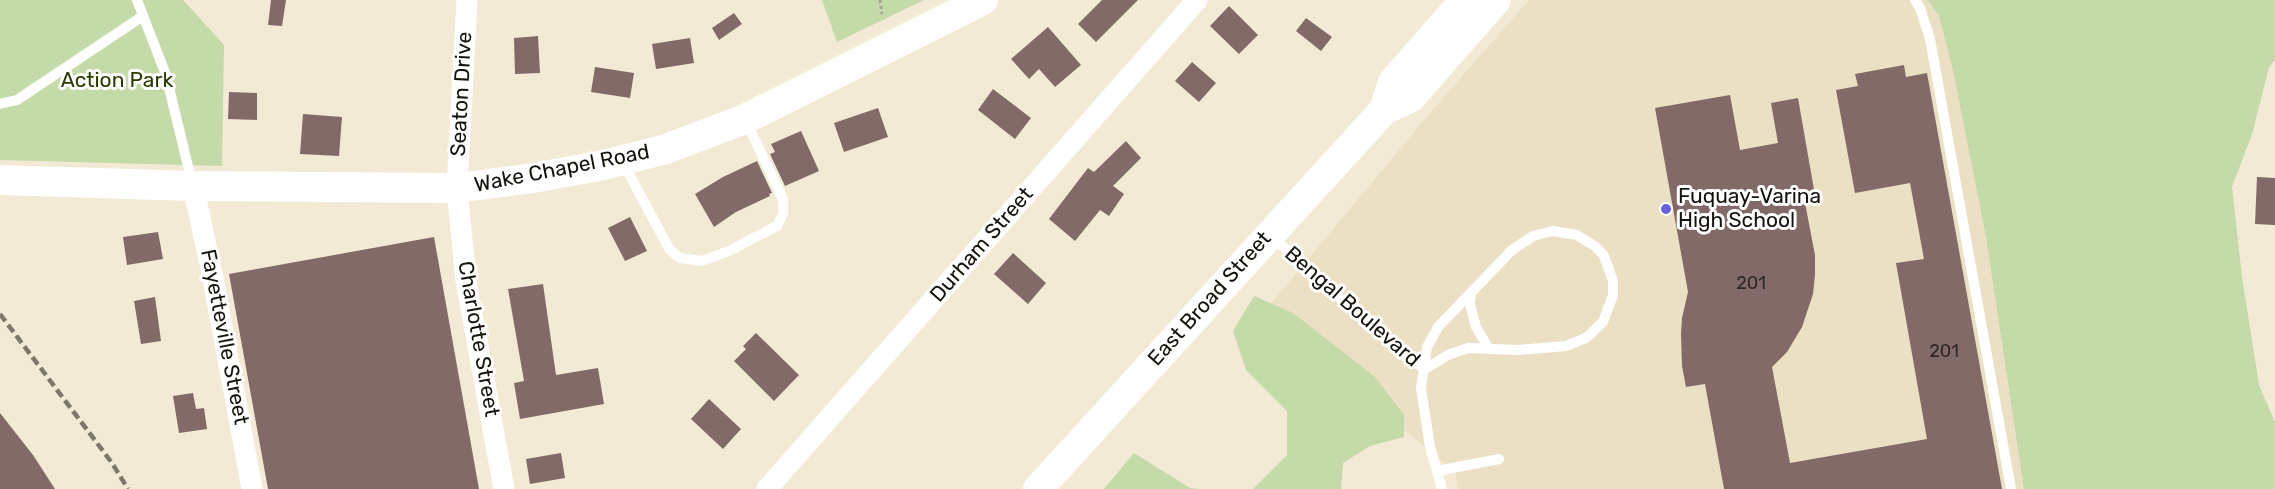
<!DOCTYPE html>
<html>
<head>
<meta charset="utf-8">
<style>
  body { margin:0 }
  canvas { display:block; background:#f2ead4 }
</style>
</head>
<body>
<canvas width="2275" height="489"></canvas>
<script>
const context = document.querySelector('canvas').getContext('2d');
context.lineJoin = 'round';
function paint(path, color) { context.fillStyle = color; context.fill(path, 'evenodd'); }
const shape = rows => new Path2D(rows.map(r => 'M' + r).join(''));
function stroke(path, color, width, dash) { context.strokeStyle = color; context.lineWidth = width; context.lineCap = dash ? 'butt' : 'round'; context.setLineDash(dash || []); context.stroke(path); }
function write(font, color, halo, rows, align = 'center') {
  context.font = font + ' Rubik,sans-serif'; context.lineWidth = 6; context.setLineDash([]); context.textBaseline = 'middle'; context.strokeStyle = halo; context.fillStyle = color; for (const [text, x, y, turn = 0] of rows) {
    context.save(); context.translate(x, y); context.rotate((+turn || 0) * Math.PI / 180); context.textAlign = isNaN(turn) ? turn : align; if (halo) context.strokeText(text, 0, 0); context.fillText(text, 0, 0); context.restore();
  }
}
paint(shape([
  [1529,0,1946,0,2033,489,1458,489,1455,472,1263,313,1436,106]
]), '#ebe0c3');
paint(shape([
  [0,0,183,0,224,45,222,166,0,160],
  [822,0,924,0,837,42],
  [1928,0,2275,0,2275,60,2269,67,2252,134,2232,187,2242,277,2259,385,2275,422,2275,489,2024,489,1986,237,1953,70,1939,16],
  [1254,296,1293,313,1375,377,1404,415,1404,437,1370,446,1343,463,1341,489,1253,489,1287,455,1287,411,1246,370,1233,331],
  [1134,453,1190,488,1200,489,1104,489]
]), '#c5daa9');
paint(shape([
  [271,0,286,0,282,26,268,25],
  [1102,0,1138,0,1096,42,1078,24],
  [1229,6,1258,35,1239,54,1210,26],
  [734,13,742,24,719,40,712,28],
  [1306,18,1332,37,1321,51,1296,31],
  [1048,27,1081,65,1055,87,1039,69,1029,79,1011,59],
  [538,36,540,73,515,74,514,38],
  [690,38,694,63,656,69,652,44],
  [1192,62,1216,83,1199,102,1175,81],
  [1904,65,1906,77,1927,73,2002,489,1724,489,1705,384,1686,387,1682,366,1681,334,1682,318,1688,292,1655,108,1730,95,1740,150,1778,143,1771,103,1798,98,1816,201,1805,203,1815,255,1815,275,1813,294,1802,327,1787,352,1772,367,1790,463,1927,439,1896,263,1924,259,1910,183,1855,193,1836,90,1858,86,1855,74],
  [595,67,634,73,630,98,591,92],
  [993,89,1031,118,1015,139,978,110],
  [229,92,257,93,257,120,228,119],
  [878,108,888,137,844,152,834,123],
  [303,114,342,117,339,156,300,154],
  [801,131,819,171,785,186,770,154,775,152,771,144],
  [1126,141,1141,158,1113,186,1124,194,1109,216,1100,210,1075,241,1049,219,1088,168,1094,172],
  [757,161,772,193,769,194,770,196,736,212,714,227,695,194,723,177],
  [2257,177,2275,178,2275,225,2255,224],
  [630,217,647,251,625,261,608,228],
  [158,232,163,259,127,265,123,237],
  [434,237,479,489,268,489,229,274],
  [1013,253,1046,283,1028,304,994,274],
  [543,284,556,375,598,368,604,404,520,419,514,383,524,381,508,289],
  [155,297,161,341,141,344,134,301],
  [756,333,799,375,774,401,734,361,746,349,743,346],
  [193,393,196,409,204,408,207,429,179,433,173,396],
  [709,399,741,429,723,449,691,419],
  [0,413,33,455,55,489,0,489],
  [561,453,565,478,530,484,526,459]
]), '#816a67');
stroke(shape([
  [880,0,882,14]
]), '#a8a291', 3, [3, 3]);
stroke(shape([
  [137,0,166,75,192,183],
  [1915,0,1920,8,1930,39,2011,489],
  [0,104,17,100,143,16],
  [623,163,670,250,680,258,702,261,729,251,777,226,783,214,783,199,746,121],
  [1271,236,1407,358,1425,369],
  [1471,293,1470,304,1476,327,1489,349],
  [1425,369,1448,355,1468,348,1518,350,1566,346,1586,338,1603,322,1613,295,1613,281,1604,256,1596,247,1577,235,1553,231,1533,236,1512,250,1438,327,1427,347,1421,388,1430,447,1442,489],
  [1437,471,1499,459]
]), '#fff', 10);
stroke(shape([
  [467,0,457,188,466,281,504,489],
  [193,186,212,273,252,489],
  [767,489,1197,0]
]), '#fff', 21);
stroke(shape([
  [1384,110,1393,82,1465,0],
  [0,180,193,186,457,188,533,178,604,165,666,149,745,119,983,0],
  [1038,489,1384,110,1410,98,1496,0]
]), '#fff', 30);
stroke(shape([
  [0,314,112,463,128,489]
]), '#7e786a', 4.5, [9, 4.5]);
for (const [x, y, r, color] of [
  [1666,209,6,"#665fd9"]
]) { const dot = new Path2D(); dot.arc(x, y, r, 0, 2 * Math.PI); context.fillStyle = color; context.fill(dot); stroke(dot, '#fff', 2); }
write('18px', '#302822', null, [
  ["201",1751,284],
  ["201",1944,352]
]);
write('21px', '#293c00', '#fff', [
  ["Action Park",117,81]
]);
write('21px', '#15120b', '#fff', [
  ["Seaton Drive",462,94,-87],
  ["Wake Chapel Road",562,169,-11],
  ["Durham Street",982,245,-49],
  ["East Broad Street",1210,299,-48],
  ["Bengal Boulevard",1352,307,41],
  ["Fayetteville Street",224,337,79],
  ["Charlotte Street",478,339,80]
]);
write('21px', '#15120b', '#fff', [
  ["Fuquay-Varina",1678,197],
  ["High School",1678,221]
], 'left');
</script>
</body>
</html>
